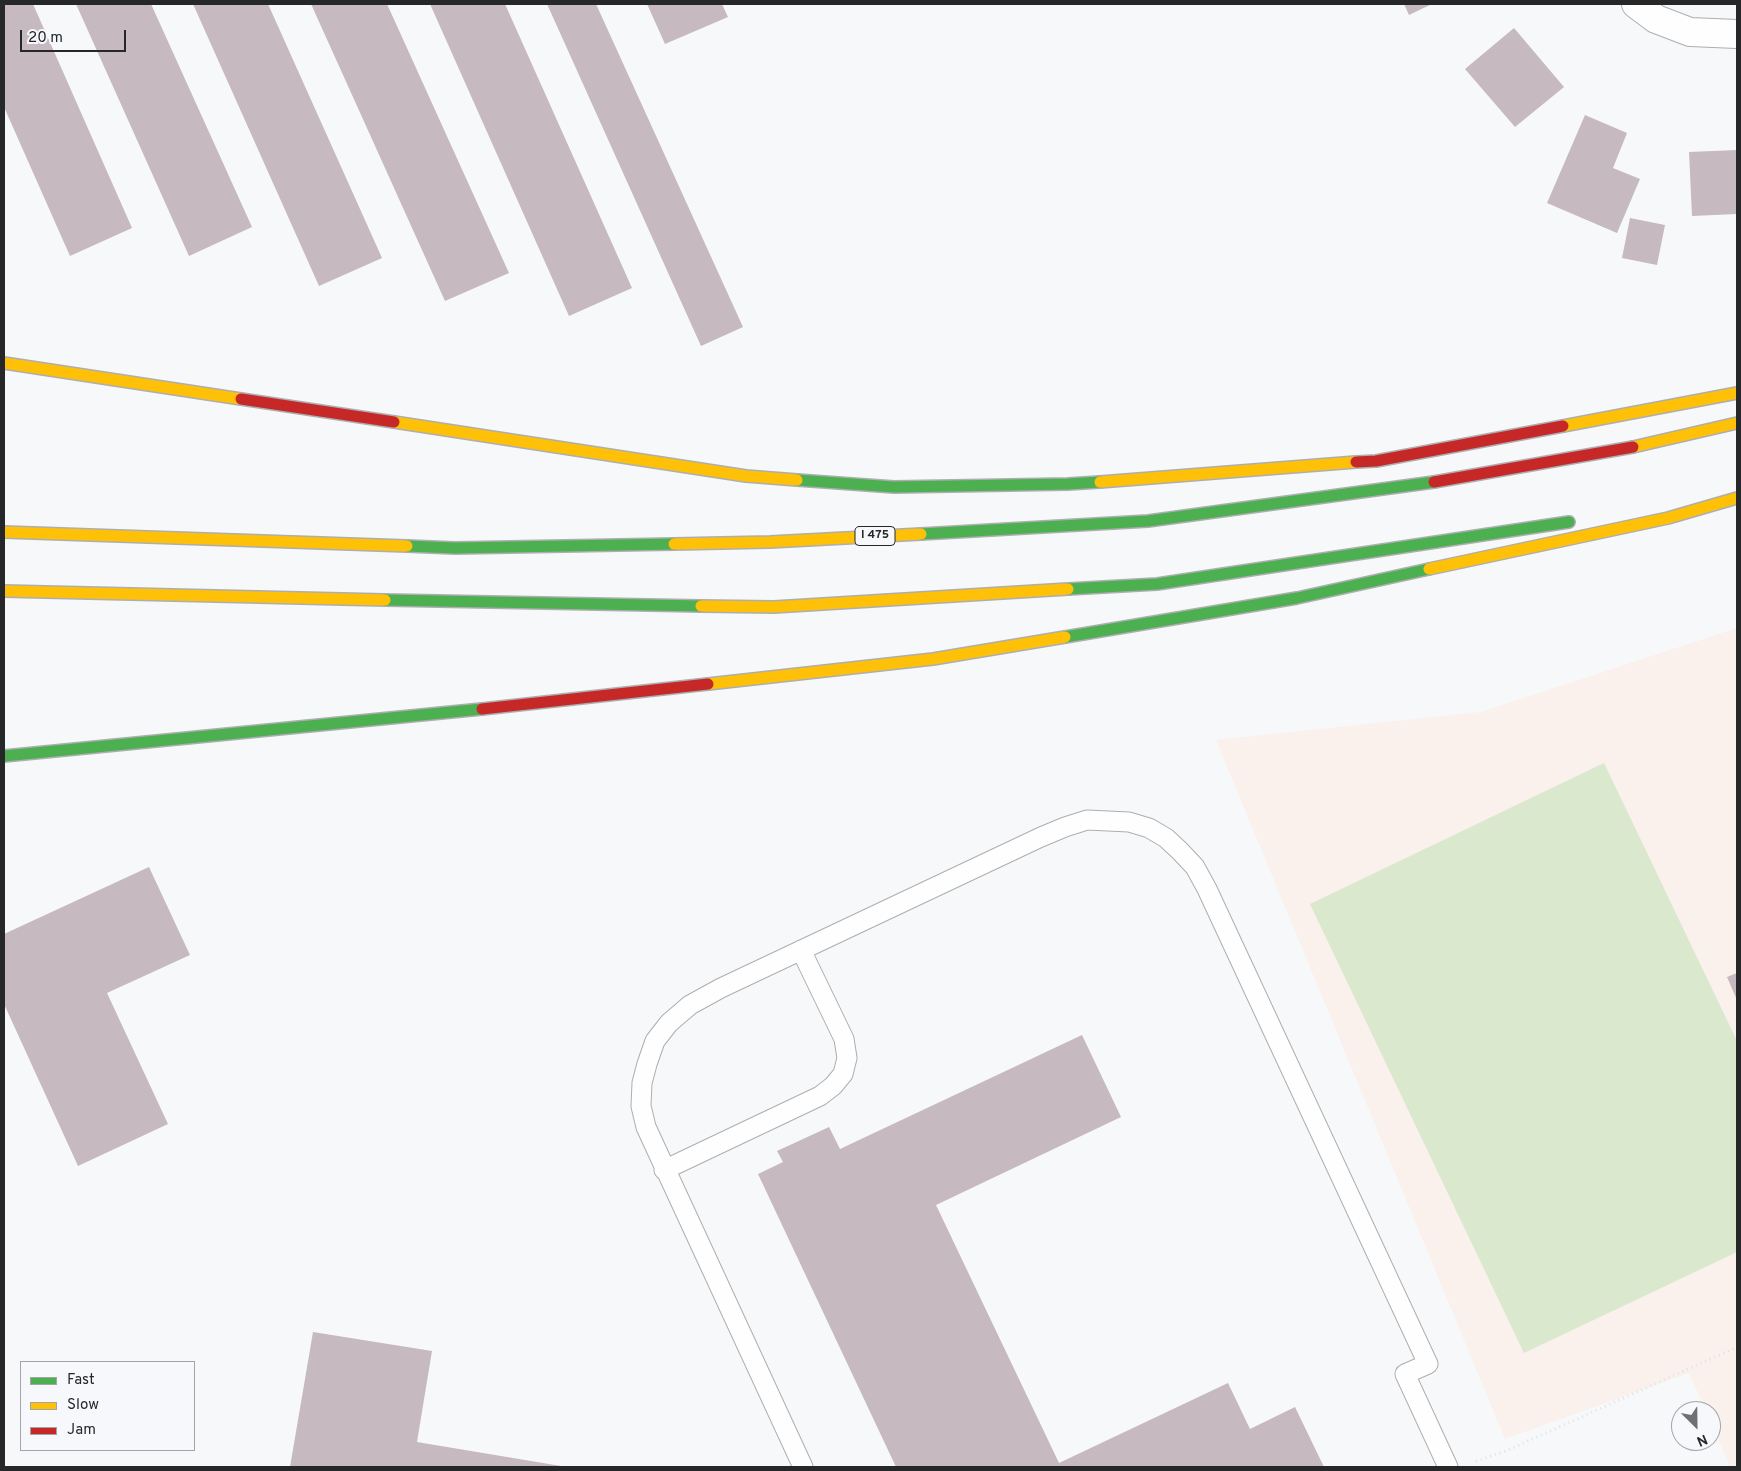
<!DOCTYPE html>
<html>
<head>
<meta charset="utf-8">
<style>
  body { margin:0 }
  #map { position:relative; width:1741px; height:1471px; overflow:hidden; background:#f7f8fa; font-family:Overpass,sans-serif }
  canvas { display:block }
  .frame { position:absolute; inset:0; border:5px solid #262728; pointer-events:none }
  .legend { position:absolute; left:20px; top:1361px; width:175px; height:90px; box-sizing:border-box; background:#f6f8fb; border:1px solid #a3a4a7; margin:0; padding:6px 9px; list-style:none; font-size:15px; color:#262728 }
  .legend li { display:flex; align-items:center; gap:10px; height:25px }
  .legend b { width:25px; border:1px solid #a3a4a7 }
  .north { position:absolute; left:1671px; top:1401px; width:50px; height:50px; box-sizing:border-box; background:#f6f8fb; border:1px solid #a3a4a7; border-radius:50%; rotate:157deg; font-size:14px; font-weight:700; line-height:20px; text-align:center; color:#262728 }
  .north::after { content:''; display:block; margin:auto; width:18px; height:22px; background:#6f7072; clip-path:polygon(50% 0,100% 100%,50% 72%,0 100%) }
  .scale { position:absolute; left:20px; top:30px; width:106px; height:22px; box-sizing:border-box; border:2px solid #262728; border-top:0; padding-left:6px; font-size:15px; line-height:18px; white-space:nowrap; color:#262728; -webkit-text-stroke:4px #f6f8fb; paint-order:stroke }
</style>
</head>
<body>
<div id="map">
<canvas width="1741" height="1471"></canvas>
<div class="frame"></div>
<ul class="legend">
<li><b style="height:6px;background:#4caf50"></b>Fast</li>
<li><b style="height:6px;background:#ffc107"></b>Slow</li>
<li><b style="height:6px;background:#c62828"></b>Jam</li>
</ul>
<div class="north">N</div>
<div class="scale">20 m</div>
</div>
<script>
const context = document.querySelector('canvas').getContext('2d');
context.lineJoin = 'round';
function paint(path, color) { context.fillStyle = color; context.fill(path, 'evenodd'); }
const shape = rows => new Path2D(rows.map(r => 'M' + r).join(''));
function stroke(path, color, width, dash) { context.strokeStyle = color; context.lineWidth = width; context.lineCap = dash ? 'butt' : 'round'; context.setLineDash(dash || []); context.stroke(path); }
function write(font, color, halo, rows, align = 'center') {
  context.font = font + ' Overpass,sans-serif'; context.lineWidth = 4; context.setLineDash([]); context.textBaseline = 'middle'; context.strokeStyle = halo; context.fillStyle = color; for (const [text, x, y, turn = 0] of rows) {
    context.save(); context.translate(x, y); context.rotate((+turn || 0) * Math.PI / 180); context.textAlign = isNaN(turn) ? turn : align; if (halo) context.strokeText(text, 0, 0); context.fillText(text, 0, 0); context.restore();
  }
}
paint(shape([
  [1737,628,1737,1467,1730,1467,1711,1423,1711,1411,1706,1411,1689,1373,1505,1439,1216,740,1481,712]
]), '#faf0ec');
paint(shape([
  [1604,763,1737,1041,1737,1252,1524,1353,1310,904]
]), '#dae8cd');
paint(shape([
  [4,4,33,4,132,228,70,256,4,107],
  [76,4,151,4,252,227,189,256],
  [193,4,268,4,382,258,319,286],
  [311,4,387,4,509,273,445,301],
  [430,4,505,4,632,288,569,316],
  [547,4,596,4,743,327,701,346],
  [647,4,722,4,728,17,665,44],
  [1404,4,1432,4,1409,15],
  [1514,28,1564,87,1515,127,1465,69],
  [1585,115,1627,133,1613,168,1640,179,1617,233,1547,203],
  [1737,150,1737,214,1692,216,1689,152],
  [1630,218,1665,225,1657,265,1622,258],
  [149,867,190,955,107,993,168,1124,78,1166,4,1004,4,934],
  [1737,973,1737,1000,1727,977],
  [1082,1035,1121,1117,936,1205,1059,1463,1228,1383,1250,1429,1295,1407,1324,1467,896,1467,758,1174,783,1162,777,1151,829,1127,840,1149],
  [313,1332,432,1351,417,1442,567,1467,290,1467]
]), '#c6b9bf');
const lane = shape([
  [664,1170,820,1096,833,1086,843,1074,847,1058,844,1039,801,950],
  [803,1467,646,1127,641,1106,642,1083,647,1064,655,1041,669,1023,690,1005,721,988,1041,837,1065,827,1087,820,1129,822,1149,828,1166,838,1180,851,1195,867,1207,889,1428,1364,1405,1374,1448,1467]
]);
const street = shape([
  [1636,4,1656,19,1690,32,1737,34]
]);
const fast = shape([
  [797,480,894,487,1068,484,1100,482],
  [921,534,1148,521,1434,482],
  [407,546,455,548,674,544],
  [1068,589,1157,584,1569,522],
  [385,600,701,606],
  [1065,637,1297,598,1429,569],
  [4,756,482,709]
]);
const slow = shape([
  [4,363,241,399],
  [394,422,746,476,797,480],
  [1563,426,1737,393],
  [1633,447,1737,423],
  [1100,482,1356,462],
  [4,532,407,546],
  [674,544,770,542,921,534],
  [1429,569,1668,518,1737,498],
  [4,591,385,600],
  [701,606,774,607,1068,589],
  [708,684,933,659,1065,637]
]);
const jam = shape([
  [241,399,394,422],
  [1356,462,1376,461,1563,426],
  [1434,482,1633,447],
  [482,709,708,684]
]);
stroke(lane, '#adaeb0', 21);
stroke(street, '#adaeb0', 30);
stroke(fast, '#adaeb0', 14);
stroke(slow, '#adaeb0', 14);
stroke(jam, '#adaeb0', 14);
stroke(shape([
  [1476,1461,1506,1451,1737,1347]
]), '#e2e2e2', 3, [1, 4]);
stroke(lane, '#fefefe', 19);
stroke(street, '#fefefe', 28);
stroke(fast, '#4caf50', 11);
stroke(slow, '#ffc107', 11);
stroke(jam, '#c62828', 11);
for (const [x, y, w] of [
  [875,536,40]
]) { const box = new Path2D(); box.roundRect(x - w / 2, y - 9.5, w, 19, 4); context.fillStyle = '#f6f8fb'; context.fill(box); stroke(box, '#262728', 1); }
write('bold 12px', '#262728', null, [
  ["I 475",875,536]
]);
</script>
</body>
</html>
